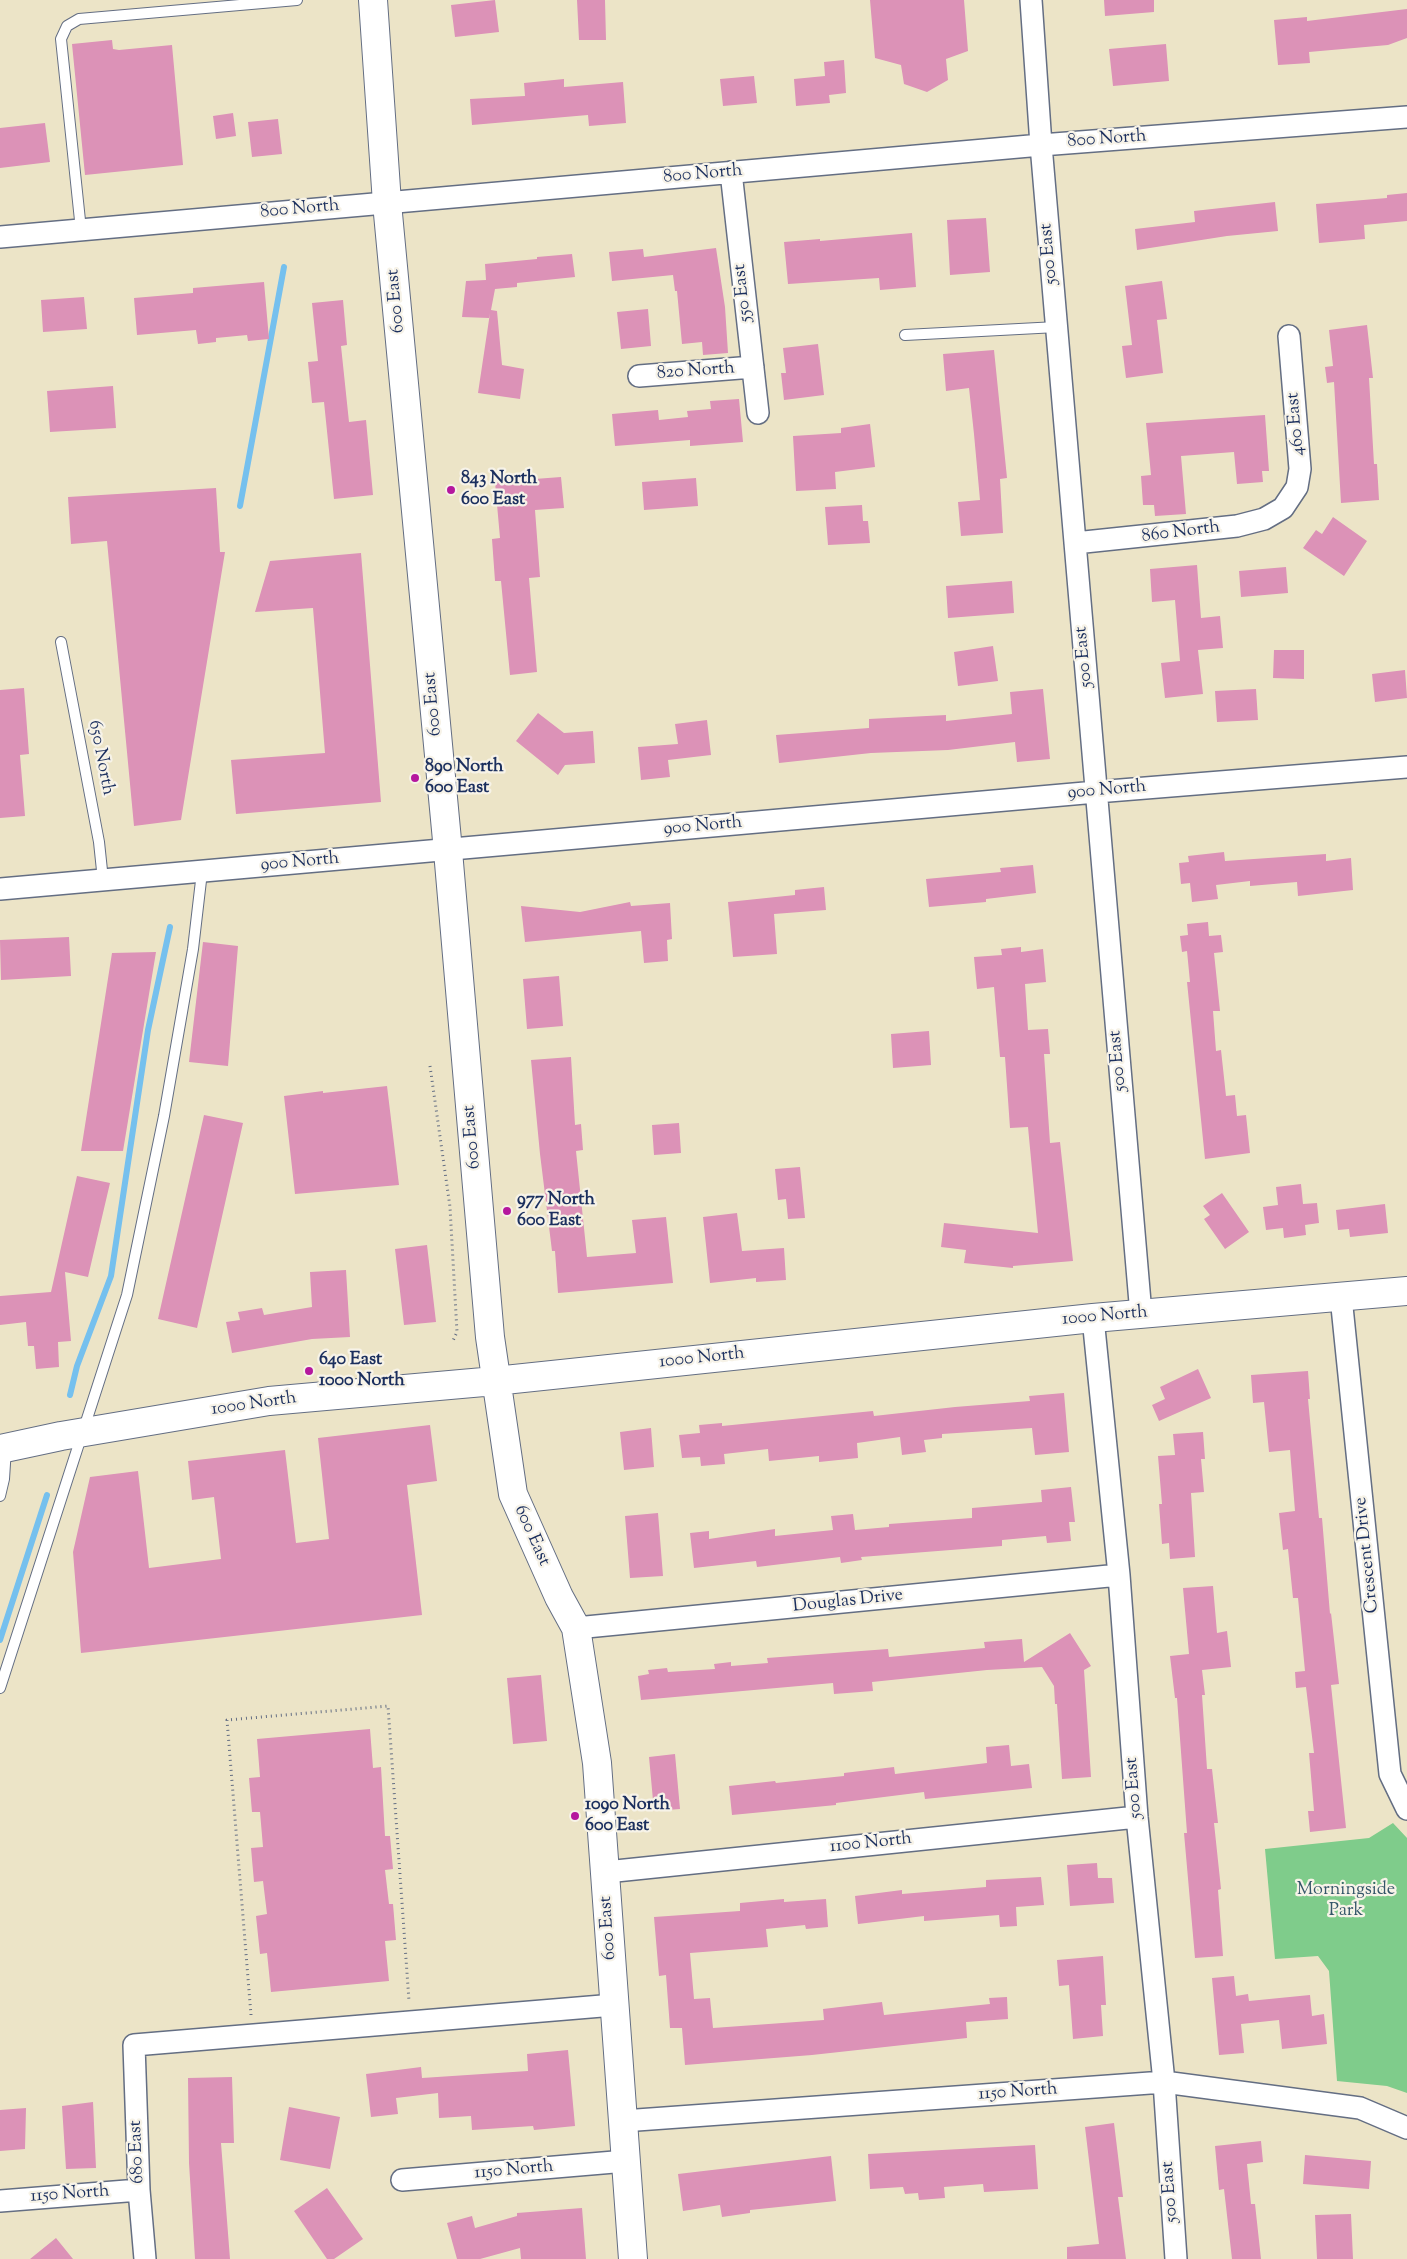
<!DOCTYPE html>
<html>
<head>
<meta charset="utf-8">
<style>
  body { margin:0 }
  canvas { display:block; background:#ece4c7 }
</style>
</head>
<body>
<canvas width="1407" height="2259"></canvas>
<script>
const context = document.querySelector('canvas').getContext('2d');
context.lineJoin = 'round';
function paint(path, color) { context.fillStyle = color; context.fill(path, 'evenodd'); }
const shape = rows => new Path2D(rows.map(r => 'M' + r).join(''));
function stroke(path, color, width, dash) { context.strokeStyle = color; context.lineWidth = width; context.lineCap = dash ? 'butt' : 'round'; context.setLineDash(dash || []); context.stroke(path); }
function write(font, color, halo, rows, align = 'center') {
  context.font = font + ' "Sorts Mill Goudy",serif'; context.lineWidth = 4.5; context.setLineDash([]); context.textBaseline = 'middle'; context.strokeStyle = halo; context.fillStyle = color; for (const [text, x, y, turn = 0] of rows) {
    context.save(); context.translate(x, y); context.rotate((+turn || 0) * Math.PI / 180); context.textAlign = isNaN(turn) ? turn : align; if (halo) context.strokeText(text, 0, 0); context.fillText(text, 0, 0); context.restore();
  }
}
paint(shape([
  [1393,1823,1407,1838,1407,2093,1387,2086,1337,2081,1329,1971,1318,1956,1275,1959,1265,1849,1369,1838]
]), '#7fcc8b');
stroke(shape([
  [240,506,284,267],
  [70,1395,77,1366,111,1276,148,1030,170,927],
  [0,1640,47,1495]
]), '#75c0ee', 6);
paint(shape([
  [495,0,499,32,455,37,451,5],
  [577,0,605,0,606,40,579,40],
  [870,0,964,0,968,51,946,59,948,80,927,92,904,84,901,65,875,58],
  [1104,0,1154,0,1154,12,1105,16],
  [1407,9,1407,38,1388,45,1309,52,1310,63,1278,65,1274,20,1307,17,1307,21],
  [112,40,113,49,119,50,172,45,183,165,85,175,72,44],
  [1166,44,1169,81,1113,86,1109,49],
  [844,60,846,93,829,95,830,103,796,106,794,79,825,76,824,62],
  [754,76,757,103,723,106,720,79],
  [564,79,564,87,623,82,626,123,589,126,588,115,472,125,470,99,525,96,524,83],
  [233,113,236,136,216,139,213,116],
  [278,119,282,154,252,157,248,122],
  [45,123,50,162,0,168,0,128],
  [1407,193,1407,221,1364,225,1365,239,1319,243,1316,204,1387,198,1387,195],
  [1275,202,1278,231,1227,236,1137,250,1135,229,1195,222,1194,211],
  [986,218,990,272,950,275,947,220],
  [912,233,916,287,880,290,879,278,788,284,784,242,820,239,820,241],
  [716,248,725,307,728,353,703,355,702,342,682,344,677,291,675,291,673,275,612,281,609,252,643,249,644,257],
  [572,254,575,277,517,283,517,287,495,289,491,310,497,311,502,365,524,369,520,399,478,393,490,313,489,318,462,317,466,281,486,280,485,264,537,259,537,257],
  [1162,281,1167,319,1157,320,1163,373,1126,378,1122,346,1132,345,1125,286],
  [264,282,269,339,248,341,247,335,216,338,216,342,198,344,196,330,137,335,134,298,193,293,193,288],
  [84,297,87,329,43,332,41,300],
  [343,300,347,345,341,346,349,422,366,420,373,495,334,499,324,402,312,403,308,362,318,361,312,303],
  [648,309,651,346,621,349,617,312],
  [1367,325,1373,378,1369,378,1374,464,1377,464,1379,500,1341,503,1334,382,1327,383,1325,367,1333,366,1329,330],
  [818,344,824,395,784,400,781,373,786,373,783,348],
  [994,350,1007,478,1000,479,1003,533,961,536,958,502,980,500,974,434,969,388,946,391,943,354],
  [113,386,116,428,50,432,47,391],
  [739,399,743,442,690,446,690,440,615,446,612,414,658,410,659,420,688,417,687,411,711,409,710,401],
  [1265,415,1269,471,1262,471,1263,482,1237,484,1234,452,1181,456,1186,514,1155,516,1154,505,1143,505,1141,476,1151,475,1146,423],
  [870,424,875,467,835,472,836,489,796,491,793,436,841,433,841,428],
  [561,477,564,508,535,510,540,577,529,578,537,672,510,675,501,581,495,581,492,539,500,538,495,482],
  [696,478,698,506,644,510,642,482],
  [216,488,220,552,225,552,181,820,134,826,107,541,71,544,68,497],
  [862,505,863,521,868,521,870,543,828,545,825,507],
  [1333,517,1367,541,1344,576,1303,548,1316,530,1322,534],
  [361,553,381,802,236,814,231,760,325,753,313,608,255,612,270,561],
  [1197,565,1201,618,1220,616,1223,648,1198,650,1203,694,1165,698,1161,663,1180,661,1175,600,1152,602,1150,569],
  [1286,567,1288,593,1241,597,1239,571],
  [1012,581,1014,613,948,618,946,586],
  [993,646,998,681,958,686,954,652],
  [1274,650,1304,650,1304,679,1273,678],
  [1405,670,1407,698,1375,702,1372,674],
  [24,688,29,754,20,755,25,816,0,818,0,690],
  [1043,689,1050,759,1017,762,1015,742,948,750,871,753,779,763,776,735,869,728,869,719,946,715,946,721,1012,714,1010,692],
  [1256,689,1258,720,1217,722,1215,691],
  [538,713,564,733,593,731,595,763,565,765,558,775,516,741],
  [707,720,711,755,668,760,670,777,641,780,638,747,678,744,675,724],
  [1224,852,1225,861,1326,854,1326,861,1351,858,1353,890,1298,896,1297,882,1250,886,1250,881,1216,885,1218,899,1192,902,1190,883,1181,884,1179,863,1189,862,1188,856],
  [1033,865,1036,893,986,899,986,902,929,907,926,879,1001,872,1000,868],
  [824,887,826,910,774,914,777,954,733,957,728,902,795,895,795,890],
  [630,902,631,906,670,903,672,939,667,940,668,961,644,963,641,931,525,942,521,906,580,912],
  [1208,922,1209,936,1221,935,1223,952,1214,953,1220,1011,1213,1011,1216,1051,1221,1050,1226,1096,1235,1095,1237,1116,1246,1115,1250,1153,1205,1159,1187,982,1190,982,1187,951,1182,952,1180,936,1188,935,1187,924],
  [69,937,71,976,1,980,0,940],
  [203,942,238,946,228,1066,189,1062],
  [1021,947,1021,952,1043,949,1046,982,1025,984,1028,1030,1048,1029,1050,1054,1044,1054,1050,1143,1060,1142,1073,1261,1013,1266,1013,1268,964,1263,966,1250,941,1247,944,1223,1038,1233,1028,1127,1010,1128,1005,1057,1000,1057,994,987,977,989,974,957,1002,955,1001,949],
  [156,952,123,1151,81,1151,112,953],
  [559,976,563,1026,527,1029,523,979],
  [929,1031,931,1065,893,1068,891,1034],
  [571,1057,575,1125,581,1124,583,1150,576,1151,587,1257,636,1253,632,1220,666,1217,673,1283,558,1293,555,1251,552,1251,540,1154,531,1060],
  [387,1086,399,1185,295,1194,284,1096,323,1091,323,1093],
  [204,1115,243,1123,197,1328,158,1319],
  [679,1123,681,1153,654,1155,652,1125],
  [800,1167,805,1218,788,1219,786,1199,778,1200,775,1169],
  [77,1176,110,1183,88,1277,65,1272,71,1341,58,1342,59,1367,36,1369,34,1346,28,1346,26,1322,0,1325,0,1296,51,1292],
  [1301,1184,1303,1204,1317,1203,1319,1223,1305,1225,1306,1235,1284,1238,1283,1228,1266,1230,1263,1207,1278,1205,1276,1187],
  [1222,1193,1249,1232,1225,1249,1204,1219,1210,1215,1203,1206],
  [1385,1204,1388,1233,1350,1237,1349,1229,1338,1230,1336,1210],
  [737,1213,742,1251,784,1248,786,1280,756,1282,756,1278,710,1283,703,1217],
  [427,1245,436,1322,404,1325,395,1249],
  [346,1270,350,1337,312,1339,232,1353,226,1322,240,1320,238,1312,262,1308,264,1315,312,1307,310,1272],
  [1198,1369,1211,1398,1159,1421,1152,1405,1165,1399,1160,1387],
  [1308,1371,1310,1399,1308,1399,1319,1518,1322,1518,1330,1614,1331,1613,1339,1684,1331,1685,1346,1828,1310,1832,1308,1811,1314,1811,1309,1753,1314,1753,1306,1687,1296,1688,1295,1672,1305,1671,1298,1598,1293,1598,1288,1549,1283,1550,1279,1513,1295,1511,1290,1450,1269,1452,1264,1402,1253,1403,1251,1375],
  [1064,1393,1069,1452,1035,1455,1032,1428,942,1434,942,1438,924,1440,926,1452,902,1455,900,1437,857,1443,858,1458,819,1462,819,1456,769,1461,768,1449,724,1454,725,1464,701,1466,700,1457,682,1458,679,1435,700,1433,699,1425,722,1423,722,1426,873,1411,874,1416,955,1407,1030,1401,1029,1396],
  [430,1425,437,1481,407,1485,422,1615,81,1653,73,1552,90,1477,138,1471,149,1568,221,1559,214,1497,192,1500,188,1461,285,1450,296,1543,329,1539,318,1438],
  [651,1428,654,1467,624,1470,620,1432],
  [1203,1432,1205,1459,1201,1459,1204,1492,1191,1493,1195,1557,1170,1559,1169,1543,1162,1544,1159,1504,1162,1504,1158,1456,1175,1455,1173,1434],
  [1071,1487,1075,1522,1069,1522,1071,1541,1047,1543,1046,1536,1002,1540,1002,1546,861,1557,862,1560,841,1563,840,1557,757,1567,756,1561,694,1568,690,1533,709,1531,709,1539,775,1529,775,1536,833,1530,831,1516,853,1514,855,1530,889,1527,889,1524,972,1518,972,1508,1042,1502,1041,1490],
  [658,1513,663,1576,630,1578,625,1516],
  [1213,1586,1217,1633,1227,1631,1231,1667,1202,1670,1205,1695,1202,1695,1207,1769,1212,1769,1218,1823,1214,1823,1221,1889,1218,1890,1223,1956,1195,1958,1184,1833,1187,1833,1177,1698,1175,1698,1170,1656,1189,1654,1183,1588],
  [1070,1633,1091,1666,1084,1670,1091,1777,1062,1779,1057,1704,1055,1704,1054,1686,1042,1667,987,1670,872,1682,873,1691,834,1694,833,1683,641,1700,638,1676,649,1674,648,1670,667,1668,668,1672,715,1669,714,1664,731,1662,731,1666,768,1663,767,1658,888,1649,889,1657,985,1648,984,1642,1022,1639,1024,1662],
  [541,1675,547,1741,513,1744,507,1678],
  [370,1729,373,1768,381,1767,385,1836,390,1836,393,1869,385,1870,389,1904,393,1904,396,1940,385,1941,389,1981,271,1992,267,1953,260,1954,256,1916,267,1914,263,1881,254,1882,251,1848,263,1847,260,1812,252,1812,249,1778,260,1777,257,1739],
  [1009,1745,1011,1766,1029,1764,1032,1788,925,1799,924,1792,836,1803,836,1805,732,1815,729,1786,775,1781,776,1783,844,1776,844,1773,894,1767,895,1774,987,1763,986,1747],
  [675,1754,680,1809,654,1811,649,1757],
  [1097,1863,1098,1878,1112,1878,1114,1903,1070,1906,1067,1865],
  [1041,1877,1044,1905,1016,1907,1017,1926,1000,1927,999,1915,924,1921,924,1916,858,1924,855,1896,902,1890,902,1894,986,1887,986,1880],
  [784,1899,784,1902,826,1899,828,1927,806,1929,805,1925,766,1929,768,1947,690,1953,694,1999,710,1998,713,2028,824,2020,823,2009,882,2002,884,2015,990,2004,989,1998,1007,1997,1008,2019,966,2022,967,2038,812,2055,685,2065,682,2028,670,2028,666,1975,659,1976,654,1917,740,1911,740,1903],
  [1103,1956,1106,2005,1101,2005,1103,2036,1073,2039,1069,1985,1059,1986,1057,1960],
  [1234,1976,1236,1996,1248,1994,1249,2001,1310,1995,1312,2016,1324,2014,1327,2044,1282,2049,1279,2020,1241,2024,1244,2053,1219,2055,1212,1978],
  [568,2050,575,2126,534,2130,533,2126,472,2130,471,2116,439,2118,438,2093,396,2098,398,2114,371,2117,366,2074,421,2067,422,2078,528,2071,527,2054],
  [232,2077,234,2143,221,2143,230,2259,195,2259,189,2163,188,2078],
  [93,2102,96,2168,66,2169,62,2106],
  [289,2107,340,2117,330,2169,280,2160],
  [26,2108,25,2149,0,2151,0,2110],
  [1114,2123,1123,2197,1118,2197,1126,2259,1067,2259,1067,2247,1099,2244,1085,2127],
  [1261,2141,1263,2162,1247,2164,1251,2204,1255,2204,1261,2259,1232,2259,1224,2189,1219,2190,1215,2146],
  [1035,2145,1038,2189,984,2192,983,2184,944,2187,945,2198,919,2200,918,2193,905,2194,903,2187,870,2189,868,2154],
  [1305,2155,1371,2161,1369,2189,1303,2184],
  [831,2156,836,2201,750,2210,750,2213,722,2217,720,2205,683,2211,678,2174],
  [327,2188,363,2239,334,2259,327,2259,294,2211],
  [582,2208,586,2259,521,2259,520,2248,480,2259,457,2259,447,2223,472,2216,475,2228,517,2216,517,2213],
  [1351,2214,1353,2259,1317,2259,1315,2215],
  [56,2238,73,2259,30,2259]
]), '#dc92b7');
const lane = shape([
  [81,230,61,39,67,26,79,19,297,0],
  [905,335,1057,327],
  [61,642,99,842,103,880],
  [0,1496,4,1479,6,1448],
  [0,1688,127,1295,164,1116,193,949,202,872]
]);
const street = shape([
  [1031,0,1041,145,1141,1314],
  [731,172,758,413],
  [0,237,1041,145,1407,117],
  [639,376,753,367],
  [1075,543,1237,526,1264,519,1283,508,1297,487,1300,469,1289,336],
  [0,889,1096,792,1407,767],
  [1341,1297,1390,1774,1407,1809],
  [1093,1318,1119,1575,1137,1817,1164,2082,1176,2259],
  [576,1628,1119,1575],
  [606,1872,1137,1817],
  [623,2121,1164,2082,1360,2108,1407,2128],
  [402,2180,626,2161],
  [0,2201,139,2190],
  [145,2259,139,2190,134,2045,614,2005]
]);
const secondary = shape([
  [373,0,387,203,448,851,490,1337,513,1494,559,1597,576,1628,597,1763,633,2259],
  [0,1449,61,1436,269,1401,495,1381,1093,1318,1407,1291]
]);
stroke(lane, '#646e83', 12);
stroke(street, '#646e83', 24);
stroke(secondary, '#646e83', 30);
stroke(shape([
  [430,1066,450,1207,457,1332,452,1343],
  [251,2015,227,1720,388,1706,409,2001]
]), '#646e83', 3, [1, 4]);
stroke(lane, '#fff', 10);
stroke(street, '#fff', 21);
stroke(secondary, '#fff', 28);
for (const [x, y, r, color] of [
  [451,490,5,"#b5179e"],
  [415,778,5,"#b5179e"],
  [507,1211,5,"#b5179e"],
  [309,1371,5,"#b5179e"],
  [575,1816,5,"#b5179e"]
]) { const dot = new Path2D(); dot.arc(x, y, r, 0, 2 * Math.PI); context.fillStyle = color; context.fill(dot); stroke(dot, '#f7f3e8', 2); }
write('18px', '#1b2f5e', '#f7f3e8', [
  ["800 North",1107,140,-4],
  ["800 North",703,175,-5],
  ["800 North",300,210,-5],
  ["500 East",1050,254,-95],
  ["550 East",744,293,-96],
  ["600 East",397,301,-95],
  ["820 North",696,372,-4],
  ["460 East",1297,424,-95],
  ["860 North",1181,533,-7],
  ["500 East",1085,657,-95],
  ["600 East",434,704,-95],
  ["650 North",100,758,79],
  ["900 North",1107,791,-5],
  ["900 North",703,827,-5],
  ["900 North",300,863,-5],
  ["500 East",1119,1061,-95],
  ["600 East",473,1137,-95],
  ["1000 North",1105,1317,-5],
  ["1000 North",702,1359,-6],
  ["1000 North",254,1405,-8],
  ["600 East",531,1536,66],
  ["Crescent Drive",1368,1555,-96],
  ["Douglas Drive",848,1602,-6],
  ["500 East",1135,1788,-94],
  ["1100 North",871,1844,-6],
  ["600 East",609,1928,-94],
  ["1150 North",1018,2093,-4],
  ["680 East",138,2152,-92],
  ["1150 North",514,2171,-5],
  ["500 East",1171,2192,-94],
  ["1150 North",70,2195,-4]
]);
write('bold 18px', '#1b2f5e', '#f7f3e8', [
  ["843 North",461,480],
  ["600 East",461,501],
  ["890 North",425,768],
  ["600 East",425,789],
  ["977 North",517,1201],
  ["600 East",517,1222],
  ["640 East",319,1361],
  ["1000 North",319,1382],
  ["1090 North",585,1806],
  ["600 East",585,1827]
], 'left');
write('18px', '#345669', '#f7f3e8', [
  ["Morningside",1346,1891],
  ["Park",1346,1912]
]);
</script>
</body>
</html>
